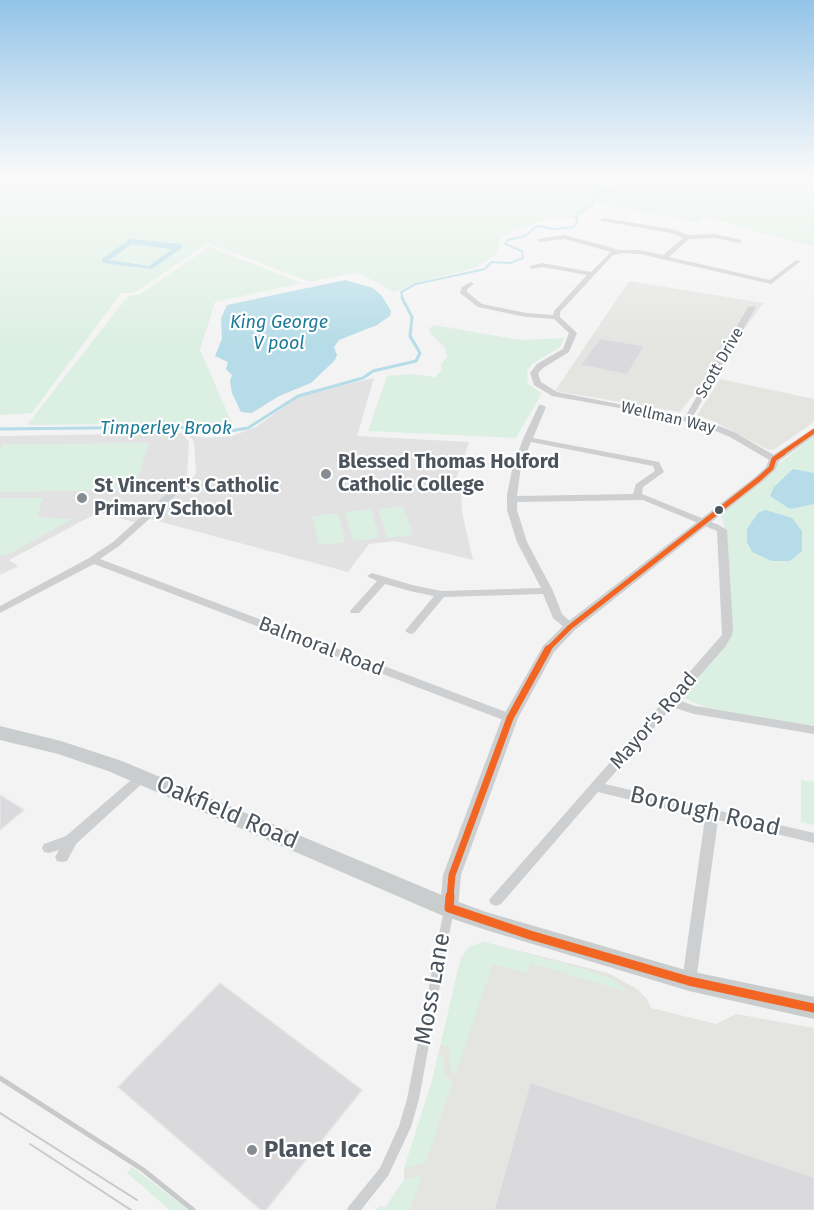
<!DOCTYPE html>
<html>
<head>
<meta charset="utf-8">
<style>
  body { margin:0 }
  canvas { display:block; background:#f4f3f3 }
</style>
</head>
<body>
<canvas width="814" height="1210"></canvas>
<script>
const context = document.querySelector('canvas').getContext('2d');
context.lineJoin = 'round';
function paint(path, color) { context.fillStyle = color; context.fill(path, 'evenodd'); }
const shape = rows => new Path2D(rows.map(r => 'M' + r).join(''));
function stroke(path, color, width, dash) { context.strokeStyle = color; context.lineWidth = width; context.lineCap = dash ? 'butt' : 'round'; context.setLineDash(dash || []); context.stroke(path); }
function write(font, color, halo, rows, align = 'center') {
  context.font = font + ' "Fira Sans",sans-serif'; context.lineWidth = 4.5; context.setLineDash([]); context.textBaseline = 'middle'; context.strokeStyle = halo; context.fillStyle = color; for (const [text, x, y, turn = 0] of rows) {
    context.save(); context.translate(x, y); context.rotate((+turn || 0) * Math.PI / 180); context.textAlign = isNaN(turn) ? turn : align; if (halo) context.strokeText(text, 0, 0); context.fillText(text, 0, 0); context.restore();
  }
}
paint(shape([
  [629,281,764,303,680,412,555,391],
  [720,379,814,399,814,422,775,449,769,450,715,422,697,415],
  [484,942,608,973,637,989,647,999,651,1008,716,1024,736,1014,814,1028,814,1210,376,1210,380,1206,385,1208,404,1180,404,1169,432,1081,461,958,471,946]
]), '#e4e4e1');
paint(shape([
  [374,378,357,436,469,442,453,487,461,489,462,512,473,560,395,541,369,544,348,572,150,519,189,483,196,473,194,442,188,435,206,438,232,436,256,427,299,396],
  [182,433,189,442,187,477,182,485,178,484,137,523,99,512,9,560,18,566,0,575,0,436]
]), '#e2e2e3');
paint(shape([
  [0,175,814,175,814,247,705,217,697,222,597,203,577,219,552,217,501,236,498,250,494,256,477,267,416,283,394,292,357,272,311,282,208,243,134,293,121,293,32,413,0,415],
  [209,247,302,283,215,302,200,350,232,423,27,425,128,296,140,294],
  [434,325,520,340,564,338,560,347,532,364,527,371,528,384,542,393,516,438,368,431,387,376,413,374,435,377,442,370,441,364,447,357,445,348,431,334,429,329],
  [814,436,814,726,706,708,680,696,725,645,725,529,719,511],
  [149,443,134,490,0,492,0,449,3,444],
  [0,498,43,498,37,517,72,519,6,556,0,554],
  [403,506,413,535,387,538,378,509],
  [371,509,379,538,353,541,345,512],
  [338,513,345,542,319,545,312,516],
  [801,780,814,782,814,825,801,822],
  [484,942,595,972,614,980,628,992,530,963,527,973,493,964,456,1073,451,1072,449,1047,441,1045,458,969,465,951,471,946],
  [439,1053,443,1055,445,1077,453,1080,426,1162,404,1169,432,1081],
  [132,1167,186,1208,188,1210,170,1210,127,1173],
  [422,1175,410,1210,376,1210,380,1206,385,1208,404,1180]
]), '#dcefe3');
paint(shape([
  [130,239,179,244,183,247,152,269,103,263,102,259],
  [132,244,171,249,171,250,149,266,109,260],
  [345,280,373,288,382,296,391,311,390,316,377,325,339,340,334,347,337,355,335,360,311,383,279,396,252,413,241,412,232,393,230,381,232,375,226,369,228,362,215,356,222,339,221,318,227,305],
  [793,469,814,473,814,504,790,509,770,496,774,487],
  [766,510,792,518,802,531,802,551,794,558,789,561,772,561,752,552,747,542,747,529,758,513]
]), '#b5dce8');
stroke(shape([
  [403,299,401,292,416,284,485,269,491,262,510,263,523,258,522,251,505,244,508,240,525,236,537,226,554,229,573,227,577,222,576,215,593,204,595,194,611,189,601,183,606,177,625,175]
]), '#b5dce8', 2);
stroke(shape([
  [0,429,179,427,218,433,248,428,298,396,363,378,373,371,416,361,420,353,410,336,412,317,402,298]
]), '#b5dce8', 3);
const building = shape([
  [600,338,645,346,627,375,580,365,600,338],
  [0,795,24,810,0,830,0,795],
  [220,983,362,1090,266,1210,261,1210,118,1087,220,983],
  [530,1082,814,1177,814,1210,494,1210,530,1082]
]);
paint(building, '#dadadc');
stroke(building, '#e5e5e6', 1.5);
paint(shape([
  [449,905,453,906,454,909,419,1099,411,1127,388,1176,361,1210,347,1210,349,1206,380,1168,399,1126,407,1099,444,909,445,906,449,905]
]), '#cdcfd1');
paint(shape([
  [603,218,672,229,688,235,715,234,741,240,741,242,739,243,715,238,689,239,669,257,770,280,796,260,801,261,771,284,640,254,623,253,613,255,560,312,560,317,577,333,569,352,543,368,538,373,541,382,557,392,685,417,748,307,754,306,756,307,692,418,712,423,736,433,777,457,777,461,771,461,730,437,706,427,664,416,552,396,534,385,530,373,537,364,563,349,569,333,554,319,526,317,478,307,460,293,462,287,471,282,474,284,467,289,467,292,482,304,526,313,553,315,554,311,587,275,542,267,532,269,529,267,530,266,542,263,591,272,611,252,564,239,540,242,537,240,538,239,564,235,606,246,618,250,640,250,663,255,683,238,671,233,601,221,600,220,603,218],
  [539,405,542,405,546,407,533,438,659,462,664,472,643,487,642,494,719,525,727,530,733,628,732,635,725,647,678,700,695,706,814,726,814,734,694,714,672,707,605,784,814,833,814,843,718,820,696,981,694,986,689,988,684,986,682,981,705,818,598,792,501,904,496,906,491,904,489,900,722,635,717,531,643,500,517,502,517,510,527,542,553,591,562,614,574,625,575,627,574,629,566,629,553,618,543,594,444,597,414,633,410,634,405,631,434,596,410,591,385,584,359,613,351,613,350,611,377,581,367,576,372,573,412,585,441,591,541,588,517,542,507,510,507,494,513,466,523,439,539,405],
  [531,442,653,466,655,471,636,484,633,494,517,496,521,466,531,442],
  [173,490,176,491,178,493,176,495,119,546,100,559,514,715,516,718,514,721,506,721,94,564,0,613,0,606,89,558,113,542,170,491,173,490],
  [142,772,146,774,148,777,146,780,76,844,67,861,62,862,57,861,55,857,59,850,49,853,44,852,42,848,44,844,66,836,138,774,142,772]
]), '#cdcfd1');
paint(shape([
  [814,428,814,436,779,461,775,470,763,481,575,630,554,652,518,718,461,875,458,908,455,913,449,916,443,913,440,908,443,875,461,827,502,718,543,646,565,624,755,477,766,467,770,457,814,428]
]), '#cdcfd1');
paint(shape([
  [0,726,61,741,122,761,456,901,486,912,689,971,814,997,814,1019,689,991,486,930,441,915,108,771,58,754,0,740,0,726]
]), '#cacdce');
stroke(shape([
  [0,1113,137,1200],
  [30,1144,131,1210]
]), '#c8c9cb', 2);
stroke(shape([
  [0,1078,142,1169,193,1210]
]), '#c8c9cb', 5);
stroke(shape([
  [781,454,814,431]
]), '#f26522', 4.5);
stroke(shape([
  [547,650,570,627,759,479,771,468,774,459,783,453]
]), '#f26522', 5);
stroke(shape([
  [450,898,452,875,510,718,548,649]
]), '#f26522', 7);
stroke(shape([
  [450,896,449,908,530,935,689,981,814,1008]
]), '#f26522', 9);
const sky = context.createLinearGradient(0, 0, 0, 345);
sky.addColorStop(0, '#93c4e8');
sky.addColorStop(0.51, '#fafafa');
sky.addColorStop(1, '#fafafa00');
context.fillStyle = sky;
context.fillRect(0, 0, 814, 345);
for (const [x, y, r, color] of [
  [326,474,6,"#878c92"],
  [82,498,6,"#878c92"],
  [719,510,5,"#4c555e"],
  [252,1150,6,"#878c92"]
]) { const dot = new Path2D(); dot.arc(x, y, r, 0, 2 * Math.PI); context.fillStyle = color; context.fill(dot); stroke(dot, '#fff', 2); }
write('16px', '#4c555e', '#fff', [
  ["Scott Drive",720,363,-60],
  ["Wellman Way",668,418,13]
]);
write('italic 18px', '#1d7b98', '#fff', [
  ["King George",279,323],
  ["V pool",279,344],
  ["Timperley Brook",166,429]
]);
write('bold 20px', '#4c555e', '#fff', [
  ["Blessed Thomas Holford",338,462],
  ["Catholic College",338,485],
  ["St Vincent's Catholic",94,486],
  ["Primary School",94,509]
], 'left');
write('20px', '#4c555e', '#fff', [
  ["Balmoral Road",321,647,21],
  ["Mayor's Road",654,721,-49]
]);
write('24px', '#4c555e', '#fff', [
  ["Borough Road",705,812,13],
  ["Oakfield Road",227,813,23],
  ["Moss Lane",433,989,-80]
]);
write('bold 24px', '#4c555e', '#fff', [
  ["Planet Ice",264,1150]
], 'left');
</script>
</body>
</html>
